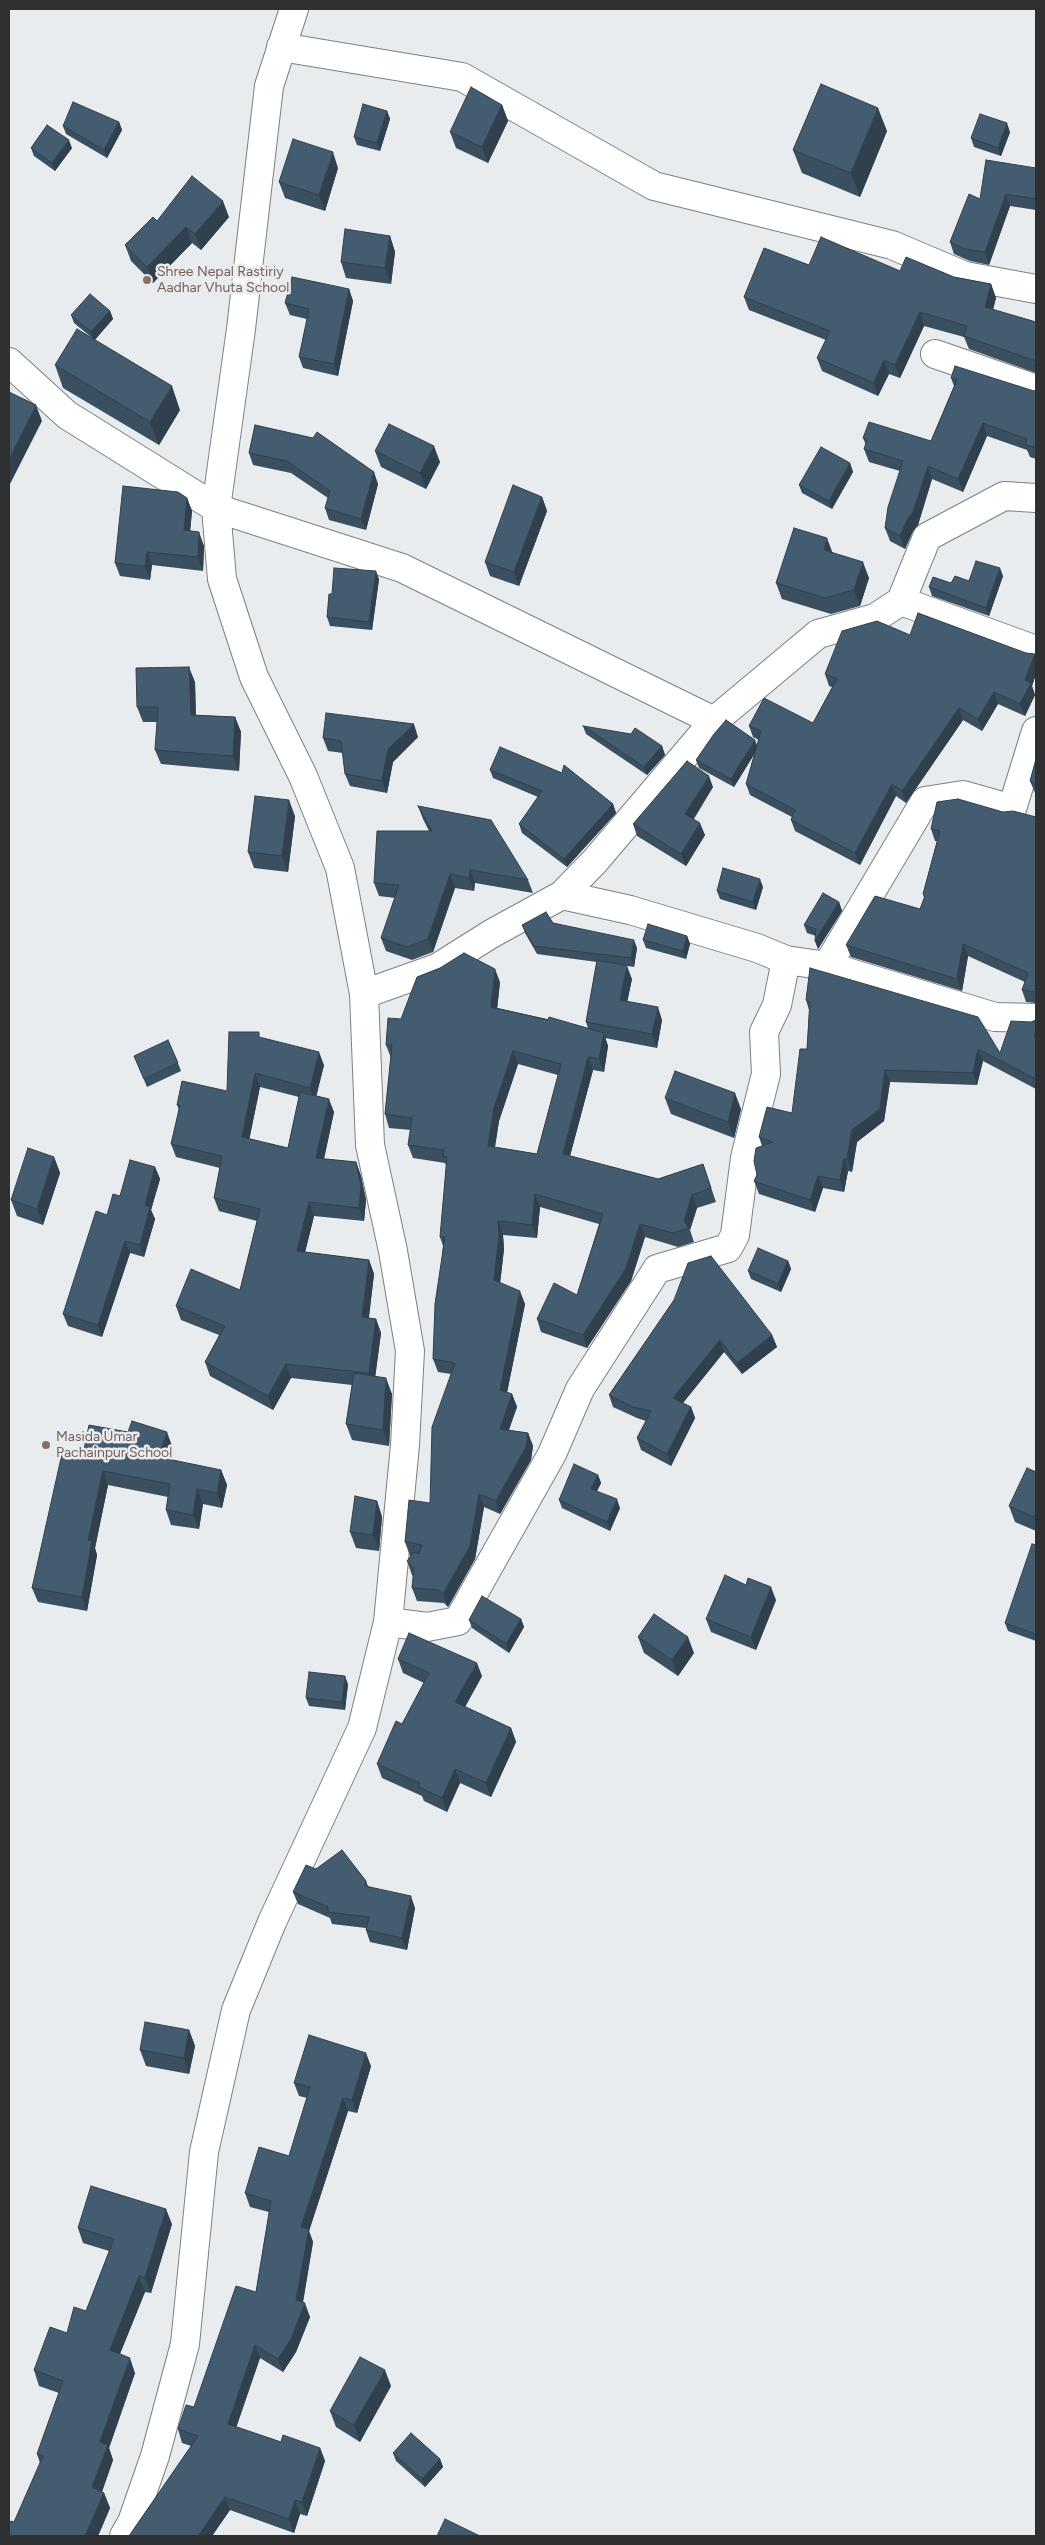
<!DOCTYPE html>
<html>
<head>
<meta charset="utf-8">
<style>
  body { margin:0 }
  #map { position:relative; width:1045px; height:2545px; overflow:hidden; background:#e8ecef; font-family:Figtree,sans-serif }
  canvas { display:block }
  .frame { position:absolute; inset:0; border:10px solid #2e3031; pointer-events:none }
</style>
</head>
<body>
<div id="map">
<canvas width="1045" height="2545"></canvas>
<div class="frame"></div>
</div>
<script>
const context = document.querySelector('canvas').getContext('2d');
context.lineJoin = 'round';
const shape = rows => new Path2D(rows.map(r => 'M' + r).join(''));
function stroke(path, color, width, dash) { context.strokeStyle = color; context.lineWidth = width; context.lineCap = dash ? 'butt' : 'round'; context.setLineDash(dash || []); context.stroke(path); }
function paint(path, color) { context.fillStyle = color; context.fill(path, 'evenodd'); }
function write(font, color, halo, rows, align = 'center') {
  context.font = font + ' Figtree,sans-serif'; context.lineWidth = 5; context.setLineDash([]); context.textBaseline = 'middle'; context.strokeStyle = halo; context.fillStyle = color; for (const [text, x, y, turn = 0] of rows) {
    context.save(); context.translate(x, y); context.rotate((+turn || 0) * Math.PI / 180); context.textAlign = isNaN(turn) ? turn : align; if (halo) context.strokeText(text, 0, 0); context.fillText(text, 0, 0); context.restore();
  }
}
const minor = shape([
  [281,47,462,77,654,186,892,245,965,276,1036,289],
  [935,354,1036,389],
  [9,362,67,415,216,508,402,568,714,721],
  [901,601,927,537,1004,496,1036,498],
  [562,895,630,910,757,948,786,960,827,966,995,1017,1036,1018],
  [827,966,925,801,963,795,1012,809,1036,731],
  [364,994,437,968,491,934,562,895,595,861,714,721,818,634,875,618,901,601,1036,650],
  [388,1622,427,1627,458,1621,552,1454,580,1389,657,1269,728,1248,735,1235,745,1158,766,1074,764,1032,777,1005,786,960],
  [124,2536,132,2522,155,2456,185,2344,204,2152,236,2010,272,1922,362,1728,388,1622,405,1445,410,1351,393,1251,370,1145,364,994,340,868,303,776,254,677,222,579,216,508,241,329,269,86,294,9]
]);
stroke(minor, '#7d8083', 30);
stroke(minor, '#fff', 28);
paint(shape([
  [502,105,508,121,488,163,456,148,450,132],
  [387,111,390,119,380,151,357,145,354,137],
  [119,122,122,130,107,158,66,134,63,126],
  [887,131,860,197,802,173,793,150],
  [1010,132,1001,156,974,147,971,138],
  [31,148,72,148,55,171,34,156],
  [338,168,325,211,285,198,279,182],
  [1036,168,1036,210,1010,206,989,265,970,261,954,254,950,242,980,199],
  [229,217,201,250,192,243,153,283,131,261,125,245,157,221],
  [390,236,395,252,391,284,346,278,341,262],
  [809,265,900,271,954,277,991,284,996,298,993,310,1036,322,1036,373,969,349,964,337,924,326,900,378,889,374,878,396,822,371,817,358,826,340,749,310,744,297],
  [349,289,353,301,338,376,303,368,299,357,307,319,290,315,285,303],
  [110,311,113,319,95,340,180,410,159,445,63,388,55,365,91,337,74,323,71,315],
  [951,378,1034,391,1036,390,1036,459,1030,457,1027,450,987,436,963,492,932,479,918,525,913,531,905,549,890,541,885,528,900,471,869,462,864,449,866,445,863,438,931,441,954,386],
  [255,425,378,484,366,530,329,520,325,508,328,498,291,473,253,465,249,453],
  [375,451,440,462,426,489,381,467],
  [850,463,853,472,832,509,802,493,799,485],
  [542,497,547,511,519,586,490,576,485,562],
  [187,498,192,511,190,531,204,546,203,571,152,565,150,580,120,576,115,563],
  [833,553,869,578,860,606,831,614,782,599,776,583],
  [1003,576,989,616,932,596,929,587,951,583],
  [379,579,372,630,330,626,327,617,332,594],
  [910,635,1036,657,1036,674,1032,686,1035,695,1025,716,998,704,982,731,963,720,906,803,896,796,860,865,795,831,791,820,792,817,750,795,746,784,755,753,734,787,699,768,696,760,757,746,759,740,753,737,749,726,813,723,832,687,829,686,825,674],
  [195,682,196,715,235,717,241,732,239,771,161,764,155,750,157,722,143,722,137,707],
  [583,726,662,746,665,755,647,775,586,734],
  [418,737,393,762,387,793,350,786,345,774,343,753,328,751,323,738],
  [1036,759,1036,794,1035,793,1030,781],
  [490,770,613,804,616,813,567,867,522,833,519,824,538,797,493,778],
  [713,787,694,819,705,835,686,866,637,836,633,824],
  [418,806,528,880,533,893,475,883,474,891,455,888,433,952,412,960,386,951,381,938,395,898,379,896,374,883,429,831,423,819],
  [1003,812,1036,817,1036,1003,1026,1002,1022,990,1025,982,968,956,962,991,851,957,846,945,920,909,924,898,923,894,937,841,935,841,931,829],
  [295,816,288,872,254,868,248,852],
  [763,887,756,910,720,899,717,891],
  [839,902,842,911,818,949,815,941,816,936,807,933,804,925],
  [553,923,637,948,634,967,621,965,632,979,627,1001,662,1020,657,1048,605,1038,608,1046,604,1072,593,1070,570,1156,658,1179,703,1164,716,1202,697,1208,690,1230,694,1242,678,1247,645,1237,631,1281,587,1348,541,1332,537,1319,577,1295,599,1224,540,1207,537,1238,503,1235,504,1249,500,1283,525,1304,507,1392,512,1394,517,1407,509,1430,528,1433,533,1446,531,1460,500,1514,484,1507,475,1559,448,1607,444,1603,417,1601,412,1588,413,1576,412,1575,407,1561,412,1556,410,1556,405,1542,430,1503,451,1374,438,1372,433,1359,443,1246,440,1237,446,1166,445,1163,413,1158,408,1145,411,1130,389,1128,385,1114,391,1058,386,1045,401,1019,500,982,497,1008,588,1028,586,1022,597,962,537,954,525,933,522,925],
  [518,1064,558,1075,537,1154,495,1147,499,1121],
  [687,936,690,944,686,959,646,948,643,940],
  [806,1000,1000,1053,1031,1022,1036,1020,1036,1089,983,1061,977,1085,890,1082,884,1121,857,1142,852,1172,848,1171,844,1192,823,1188,815,1212,759,1194,754,1181,757,1175,762,1146,759,1137,792,1113,807,1049,809,1010],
  [261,1038,324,1065,316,1096,334,1112,324,1159,356,1162,361,1176,366,1200,364,1221,314,1216,305,1252,369,1260,374,1274,369,1318,376,1319,381,1333,375,1376,392,1394,389,1446,352,1440,346,1424,352,1385,291,1378,273,1410,210,1376,205,1362,219,1335,181,1320,176,1306,240,1290,257,1221,219,1211,214,1198,220,1168,176,1157,171,1144,179,1110,177,1105,227,1091],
  [260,1087,299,1097,288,1148,249,1139],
  [134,1056,178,1063,181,1071,147,1087],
  [665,1098,741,1109,734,1138,671,1114],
  [54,1157,60,1173,43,1225,17,1216,11,1200],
  [155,1167,160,1179,151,1210,155,1219,144,1257,130,1253,102,1337,68,1326,63,1314,107,1215,120,1196],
  [788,1261,791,1269,781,1292,751,1279,748,1271],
  [674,1300,772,1335,777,1347,742,1374,724,1352,683,1403,691,1407,695,1418,671,1466,641,1450,637,1438,646,1421,637,1418,613,1407,609,1395],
  [172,1446,167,1459,221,1470,227,1485,222,1508,203,1504,199,1529,171,1525,166,1510,168,1497,108,1485,95,1548,97,1555,87,1611,38,1602,32,1588,83,1454],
  [1036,1472,1036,1531,1015,1522,1009,1506],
  [598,1475,601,1483,597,1491,620,1508,610,1531,562,1508,559,1500],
  [377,1501,382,1517,379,1551,356,1548,350,1532],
  [1036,1545,1036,1641,1008,1631,1005,1623],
  [776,1600,756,1650,711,1632,706,1619],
  [521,1619,524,1627,509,1653,472,1628,469,1620],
  [638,1637,694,1653,678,1676,644,1653],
  [398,1659,482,1676,465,1707,511,1728,516,1742,491,1797,460,1783,447,1812,424,1801,422,1796,382,1778,377,1764,402,1724,424,1683,403,1673],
  [348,1684,345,1710,309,1706,306,1698],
  [316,1869,366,1881,368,1886,415,1908,407,1950,370,1942,366,1930,366,1928,332,1924,330,1918,298,1904,293,1892],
  [189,2030,195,2046,189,2074,146,2066,140,2050],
  [371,2066,357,2113,348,2111,309,2231,313,2242,303,2303,310,2317,296,2352,283,2372,260,2358,236,2427,281,2442,320,2448,325,2461,307,2516,300,2514,294,2533,230,2510,212,2536,129,2536,191,2446,182,2443,178,2429,194,2407,256,2292,269,2212,250,2207,245,2193,289,2156,307,2098,299,2096,294,2083],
  [172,2224,151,2293,145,2292,120,2354,135,2373,109,2448,113,2460,102,2492,104,2493,110,2508,98,2536,9,2536,40,2463,37,2454,59,2393,39,2386,34,2370,86,2311,109,2251,83,2243,78,2228],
  [391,2386,360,2442,336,2427,330,2411],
  [393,2453,440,2459,443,2467,425,2487,396,2461]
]), '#3a4f5f');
paint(shape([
  [502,105,508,121,488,163,482,147],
  [878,108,887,131,860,197,851,173],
  [387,111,390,119,380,151,377,143],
  [119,122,122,130,107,158,104,150],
  [1007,123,1010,132,1001,156,998,148],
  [69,140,72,148,55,171,52,163],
  [333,152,338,168,325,211,319,195],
  [1006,194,1010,206,989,265,985,252],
  [223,201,229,217,201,250,195,234],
  [186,227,192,243,153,283,147,267],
  [390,236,395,252,391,284,385,268],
  [991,284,996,298,990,320,985,307],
  [349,289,353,301,338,376,334,364],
  [110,311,113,319,94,340,91,332],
  [920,312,924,326,900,378,895,365],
  [884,360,889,374,878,396,874,383],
  [172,386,180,410,159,445,150,422],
  [36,405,42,421,10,484,9,480,9,459],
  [983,423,987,436,963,492,958,479],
  [434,446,440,462,426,489,420,473],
  [850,463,853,472,832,509,829,501],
  [928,466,932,479,918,525,913,531,905,549,900,536],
  [374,472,378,484,366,530,361,519],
  [542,497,547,511,519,586,514,572],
  [187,498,192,511,189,544,184,530],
  [199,532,204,546,203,571,198,557],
  [827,538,833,554,824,550],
  [147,552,152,565,150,580,145,566],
  [863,562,869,578,860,606,854,590],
  [1000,568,1003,576,989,616,986,608],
  [376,571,379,579,372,630,369,622],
  [1035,654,1036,657,1036,674,1032,686,1035,695,1025,716,1020,704,1025,680],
  [189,667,195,682,196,729,191,715],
  [994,692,998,704,982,731,978,719],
  [959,708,963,720,906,803,902,791],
  [235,717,241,732,239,771,233,756],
  [414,724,418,737,393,762,387,793,382,781,388,749],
  [755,740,758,748,734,787,731,779],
  [662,746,665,755,647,775,644,767],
  [709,776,713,787,689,825,685,814],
  [892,784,896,796,860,865,855,853],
  [289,800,295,816,288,872,282,856],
  [613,804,616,813,567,867,564,859],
  [700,823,705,835,686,866,681,854],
  [470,870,475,883,474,891,469,878],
  [450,874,455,888,433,952,428,939],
  [760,879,763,887,756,910,753,902],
  [839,902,842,911,818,949,815,941],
  [687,936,690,944,686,959,683,951],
  [634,940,637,948,634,967,631,958],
  [963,944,968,956,962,991,957,979],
  [627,966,632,979,625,1013,620,1000],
  [495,969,500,982,496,1020,491,1007],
  [658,1007,662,1020,657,1048,652,1034],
  [604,1033,608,1046,604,1072,599,1059],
  [978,1049,983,1061,977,1085,973,1073],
  [513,1051,518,1064,499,1121,493,1159,488,1146,494,1108],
  [319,1052,324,1065,315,1102,310,1088],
  [588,1057,593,1070,567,1167,563,1154],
  [885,1070,890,1082,884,1121,857,1142,852,1172,847,1159,852,1130],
  [255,1073,260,1087,247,1151,242,1137],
  [735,1093,741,1109,734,1138,728,1122],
  [329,1099,334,1112,321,1172,316,1158],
  [54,1157,60,1173,43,1225,37,1209],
  [844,1159,848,1171,844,1192,840,1180],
  [356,1162,361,1176,366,1200,364,1221,359,1208],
  [155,1167,160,1179,151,1210,155,1219,144,1257,140,1245,145,1205],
  [818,1176,823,1188,815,1212,810,1200],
  [535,1194,540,1207,537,1238,532,1225],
  [692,1195,697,1208,690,1230,684,1221],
  [309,1202,314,1216,302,1265,297,1251],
  [498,1221,503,1235,504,1249,499,1293,494,1280],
  [640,1224,645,1237,631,1281,587,1348,583,1335],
  [125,1241,130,1253,102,1337,98,1325],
  [369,1260,374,1274,367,1331,362,1317],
  [788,1261,791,1269,781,1292,778,1284],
  [520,1291,525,1304,505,1403,500,1390],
  [376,1319,381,1333,374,1387,369,1373],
  [772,1335,777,1347,742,1374,737,1363],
  [720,1340,724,1352,678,1409,673,1398],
  [286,1364,291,1378,273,1410,268,1396],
  [386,1378,392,1394,389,1446,383,1430],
  [512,1394,517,1407,504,1442,500,1429],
  [691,1407,695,1418,671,1466,667,1454],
  [167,1432,172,1446,163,1472,158,1457],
  [528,1433,533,1446,531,1460,500,1514,496,1501],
  [221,1470,227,1485,222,1508,217,1493],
  [103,1471,108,1485,95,1548,97,1555,87,1611,82,1597,88,1540],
  [598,1475,601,1483,594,1497,591,1489],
  [197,1489,203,1504,199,1529,193,1515],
  [479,1494,484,1507,475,1559,448,1607,443,1594],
  [617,1499,620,1508,610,1531,607,1522],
  [377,1501,382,1517,379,1551,373,1535],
  [771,1587,776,1600,756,1650,751,1637],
  [521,1619,524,1627,509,1653,506,1644],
  [688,1637,694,1653,678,1676,672,1660],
  [477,1663,482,1676,460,1716,455,1702],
  [345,1676,348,1684,345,1710,342,1702],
  [511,1728,516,1742,491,1797,486,1783],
  [455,1769,460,1783,447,1812,442,1798],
  [411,1896,415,1908,407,1950,402,1938],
  [189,2030,195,2046,189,2074,184,2058],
  [366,2053,371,2066,357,2113,352,2100],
  [343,2098,348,2111,309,2231,313,2242,301,2312,305,2303,310,2317,296,2352,283,2372,278,2359,296,2300,301,2227],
  [166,2209,172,2224,151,2293,145,2278],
  [139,2276,145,2292,115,2366,110,2350],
  [255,2345,260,2358,233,2437,228,2424],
  [130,2358,135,2373,109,2448,113,2460,98,2503,92,2487,100,2442],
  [385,2370,391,2386,360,2442,354,2425],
  [320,2448,325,2461,307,2516,302,2502],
  [440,2459,443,2467,425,2487,422,2479],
  [104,2493,110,2508,98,2536,85,2536],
  [225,2497,230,2510,212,2536,200,2536,199,2535],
  [295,2500,300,2514,294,2533,289,2519]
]), '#30404e');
const building = shape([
  [821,84,878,108,851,173,793,150,821,84],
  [471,87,502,105,482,147,450,132,471,87],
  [73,102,119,122,104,150,63,126,73,102],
  [363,104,387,111,377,143,354,137,363,104],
  [980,114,1007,123,998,148,971,138,980,114],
  [47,125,69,140,52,163,31,148,47,125],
  [293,139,333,152,319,195,279,182,293,139],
  [986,160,1036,168,1036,199,1006,194,985,252,965,249,950,242,969,194,980,199,986,160],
  [192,176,223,201,195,234,186,227,147,267,125,245,153,217,157,221,192,176],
  [345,229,390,236,385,268,341,262,345,229],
  [821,237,900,271,906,257,954,277,991,284,985,307,1036,322,1036,361,964,336,967,326,920,312,895,365,884,360,874,383,817,358,830,331,744,297,764,248,809,265,821,237],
  [292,277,349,289,334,364,299,357,309,309,285,303,292,277],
  [90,294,110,311,91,332,71,315,90,294],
  [77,329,172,386,150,422,55,365,77,329],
  [955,366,1034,391,1036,390,1036,448,1025,444,1027,439,983,423,958,479,928,466,913,512,908,518,900,536,885,528,888,507,903,461,864,449,867,440,863,438,869,422,931,441,957,380,951,378,955,366],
  [9,392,36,405,9,459,9,392],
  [389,424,434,446,420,473,375,451,389,424],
  [255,425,313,438,317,432,374,472,361,519,325,508,330,491,287,461,249,453,255,425],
  [821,447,850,463,829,501,799,485,821,447],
  [513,485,542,497,514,572,485,562,513,485],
  [123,486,178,492,187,498,184,530,199,532,198,557,147,552,145,566,115,563,123,486],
  [794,528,827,538,824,550,863,562,854,590,825,598,776,583,794,528],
  [976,561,1000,568,986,608,929,587,933,577,951,583,955,576,969,581,976,561],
  [334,568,376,571,369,622,327,617,329,594,332,594,334,568],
  [918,613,1026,653,1035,654,1025,680,1031,683,1020,704,994,692,978,719,959,708,902,791,892,784,855,853,791,820,795,810,746,784,761,731,749,726,764,698,813,723,837,679,825,674,842,631,877,621,910,635,918,613],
  [189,667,191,715,235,717,233,756,155,750,158,707,137,707,136,668,189,667],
  [326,713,414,724,388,749,382,781,345,774,341,741,323,738,326,713],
  [726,720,755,740,731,779,696,760,714,734,726,720],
  [583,726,631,734,635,728,662,746,644,767,583,726],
  [500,747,562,773,564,765,613,804,564,859,519,824,542,791,490,770,500,747],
  [1036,759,1036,784,1030,781,1036,759],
  [687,761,709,776,685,814,700,823,681,854,633,824,687,761],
  [255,796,289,800,282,856,248,852,255,796],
  [958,799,1003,812,1013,811,1036,817,1036,992,1022,990,1028,973,963,944,957,979,846,945,875,896,920,909,925,896,923,894,940,831,931,829,937,802,958,799],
  [418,806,491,820,528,880,470,870,469,878,450,874,428,939,407,947,381,938,399,885,374,883,377,831,432,831,418,806],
  [723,868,760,879,753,902,717,891,723,868],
  [823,893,839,902,815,941,816,929,804,925,823,893],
  [546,912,553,923,634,940,631,958,534,946,522,925,546,912],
  [648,924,687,936,683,951,643,940,648,924],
  [464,953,495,969,491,1007,548,1020,549,1017,604,1033,599,1059,588,1057,563,1154,658,1179,703,1164,711,1188,692,1195,684,1221,689,1228,673,1233,640,1224,626,1268,583,1335,537,1319,554,1283,577,1295,603,1214,535,1194,532,1225,498,1221,499,1236,494,1280,520,1291,500,1390,512,1394,500,1429,528,1433,526,1447,496,1501,479,1494,470,1546,443,1594,439,1590,412,1588,414,1568,407,1561,414,1552,419,1554,422,1545,405,1542,409,1500,430,1503,432,1427,455,1363,433,1359,435,1304,445,1237,440,1237,447,1157,443,1156,444,1150,408,1145,412,1118,385,1114,392,1045,386,1045,388,1018,401,1019,417,977,440,968,464,953],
  [513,1051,561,1064,537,1154,488,1146,494,1108,513,1051],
  [597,960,627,966,620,1000,658,1007,652,1034,586,1022,597,960],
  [810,968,978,1017,1000,1053,1011,1021,1031,1022,1036,1020,1036,1030,1034,1037,1036,1038,1036,1079,978,1049,973,1073,885,1070,880,1109,852,1130,847,1159,844,1159,840,1180,818,1176,810,1200,754,1181,757,1175,754,1161,756,1148,773,1142,759,1137,767,1107,792,1113,800,1049,807,1049,810,1002,806,1000,810,968],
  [229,1032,259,1032,259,1037,319,1052,310,1088,255,1073,242,1137,288,1148,300,1092,329,1099,316,1158,356,1162,361,1186,359,1208,309,1202,297,1251,369,1260,362,1317,376,1319,369,1373,286,1364,268,1396,205,1362,225,1326,176,1306,191,1269,240,1290,260,1209,214,1198,222,1156,171,1144,180,1105,177,1105,182,1081,227,1091,229,1032],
  [168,1040,178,1063,144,1079,134,1056,168,1040],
  [675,1071,735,1093,728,1122,665,1098,675,1071],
  [28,1148,54,1157,37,1209,11,1200,28,1148],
  [130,1160,155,1167,145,1205,150,1207,140,1245,125,1241,98,1325,63,1314,96,1211,107,1215,113,1194,120,1196,130,1160],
  [758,1248,788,1261,778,1284,748,1271,758,1248],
  [711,1256,772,1335,737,1363,720,1340,673,1398,691,1407,667,1454,637,1438,651,1411,633,1407,609,1395,674,1300,688,1263,711,1256],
  [354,1373,386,1378,383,1430,346,1424,354,1373],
  [132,1421,167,1432,158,1457,221,1470,217,1493,197,1489,193,1515,166,1510,170,1484,103,1471,88,1540,92,1541,82,1597,32,1588,63,1449,83,1454,89,1425,128,1432,132,1421],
  [574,1464,598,1475,591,1489,617,1499,607,1522,559,1500,574,1464],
  [1027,1468,1036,1472,1036,1513,1034,1517,1009,1506,1027,1468],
  [355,1496,377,1501,373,1535,350,1532,355,1496],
  [1032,1544,1036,1545,1036,1634,1005,1623,1032,1544],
  [725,1575,746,1585,748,1578,771,1587,751,1637,706,1619,725,1575],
  [482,1596,521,1619,506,1644,469,1620,482,1596],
  [654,1614,688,1637,672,1660,638,1637,654,1614],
  [409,1633,477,1663,455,1702,511,1728,486,1783,455,1769,442,1798,419,1787,420,1783,377,1764,396,1721,402,1724,429,1673,398,1659,409,1633],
  [309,1672,345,1676,342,1702,306,1698,309,1672],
  [342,1850,366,1881,365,1886,411,1896,402,1938,366,1930,369,1917,328,1912,328,1907,293,1892,306,1865,316,1869,342,1850],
  [145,2022,189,2030,184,2058,140,2050,145,2022],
  [309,2035,366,2053,352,2100,343,2098,301,2227,309,2229,296,2300,305,2303,291,2339,278,2359,255,2345,228,2424,281,2442,283,2435,320,2448,302,2502,295,2500,289,2519,225,2497,199,2535,202,2536,129,2536,198,2436,178,2429,186,2405,194,2407,236,2286,256,2292,271,2201,245,2193,259,2147,289,2156,310,2087,294,2083,309,2035],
  [91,2186,166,2209,145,2278,139,2276,110,2350,130,2358,100,2442,108,2445,92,2487,104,2493,85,2536,9,2536,9,2526,11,2521,14,2522,43,2456,37,2454,63,2381,34,2370,50,2327,67,2333,74,2307,86,2311,114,2239,78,2228,91,2186],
  [360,2357,385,2370,354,2425,330,2411,360,2357],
  [411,2433,440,2459,422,2479,393,2453,411,2433],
  [445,2519,480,2536,437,2536,445,2519]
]);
paint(building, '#445c6f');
stroke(building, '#30404e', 1);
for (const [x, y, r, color] of [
  [147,280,5,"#8d6e63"],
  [46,1445,5,"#8d6e63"]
]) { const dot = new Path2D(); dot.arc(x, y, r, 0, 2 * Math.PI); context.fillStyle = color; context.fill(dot); stroke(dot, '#e8ecef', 2); }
write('14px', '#785e54', '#e8ecef', [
  ["Shree Nepal Rastiriy",157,272],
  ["Aadhar Vhuta School",157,288],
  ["Masida Umar",56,1437],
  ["Pachainpur School",56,1453]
], 'left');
</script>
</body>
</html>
